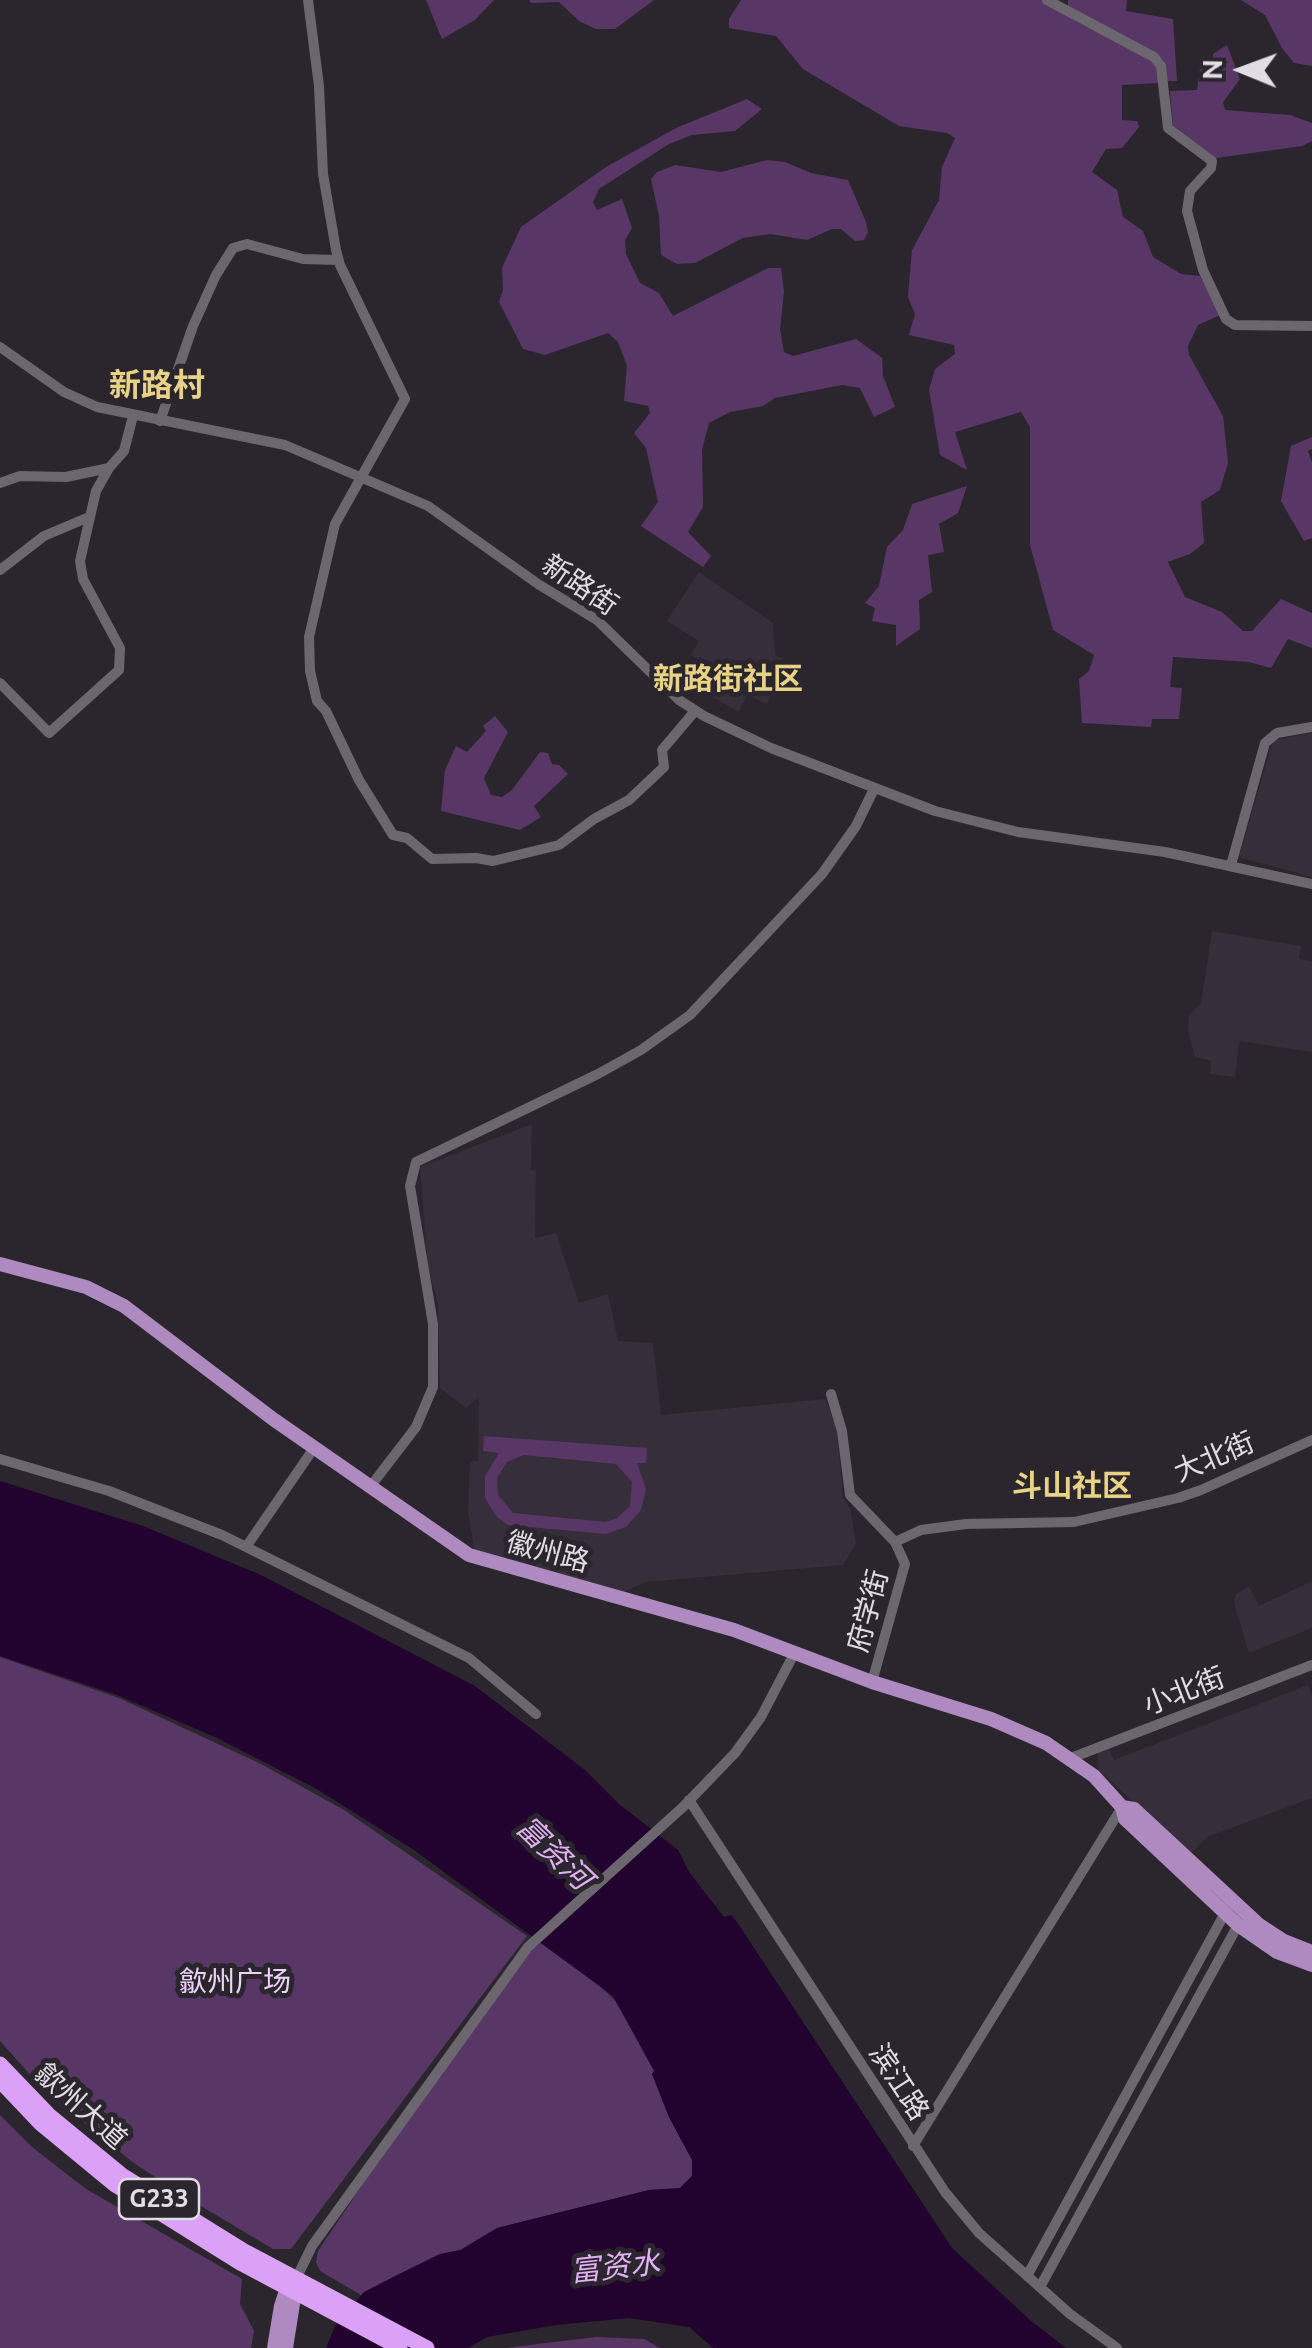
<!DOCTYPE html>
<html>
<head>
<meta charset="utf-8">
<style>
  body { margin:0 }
  #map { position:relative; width:1312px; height:2348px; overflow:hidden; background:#2b262d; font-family:Ubuntu,sans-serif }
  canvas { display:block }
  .north { position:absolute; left:1192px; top:20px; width:100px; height:100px; -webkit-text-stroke:8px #2b262d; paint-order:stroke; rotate:271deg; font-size:28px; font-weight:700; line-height:40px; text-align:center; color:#e1dee3 }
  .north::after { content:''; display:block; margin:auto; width:35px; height:45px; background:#e1dee3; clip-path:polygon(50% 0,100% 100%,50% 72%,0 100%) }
</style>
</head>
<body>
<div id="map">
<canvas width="1312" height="2348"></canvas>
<div class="north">N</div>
</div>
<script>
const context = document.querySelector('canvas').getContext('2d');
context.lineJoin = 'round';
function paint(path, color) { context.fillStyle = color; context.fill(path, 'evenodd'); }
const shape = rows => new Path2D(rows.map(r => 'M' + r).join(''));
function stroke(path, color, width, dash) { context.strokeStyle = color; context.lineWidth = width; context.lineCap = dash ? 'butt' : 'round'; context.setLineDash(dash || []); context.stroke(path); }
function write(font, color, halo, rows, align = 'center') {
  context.font = font + ' Ubuntu,"Noto Sans SC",sans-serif'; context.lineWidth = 10; context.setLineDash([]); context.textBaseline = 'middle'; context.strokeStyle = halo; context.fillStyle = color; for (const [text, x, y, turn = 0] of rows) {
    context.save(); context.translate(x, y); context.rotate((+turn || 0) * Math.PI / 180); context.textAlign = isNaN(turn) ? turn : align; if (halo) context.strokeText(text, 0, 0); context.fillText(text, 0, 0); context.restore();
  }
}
paint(shape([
  [699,572,773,623,775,655,784,659,767,704,747,695,739,712,707,694,711,687,702,681,711,667,691,655,699,641,667,621],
  [1312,733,1312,877,1239,857,1273,740],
  [1212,931,1301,946,1299,959,1312,961,1312,1052,1239,1041,1235,1077,1210,1074,1211,1061,1195,1057,1188,1030,1189,1015,1201,1003],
  [532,1124,531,1170,536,1171,535,1238,556,1233,579,1303,608,1294,618,1341,653,1343,661,1415,825,1399,836,1420,843,1498,850,1508,856,1544,843,1565,645,1582,622,1593,475,1554,468,1510,470,1462,478,1461,479,1397,466,1408,440,1388,438,1304,428,1267,420,1167],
  [1312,1581,1312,1628,1249,1653,1234,1603,1236,1594,1249,1586,1259,1606],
  [1308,1685,1312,1696,1312,1798,1207,1837,1190,1854,1099,1770,1097,1751,1108,1747,1114,1760]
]), '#362e3a');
paint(shape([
  [426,0,494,0,475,20,442,39],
  [529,0,654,0,615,29,596,29,579,21,559,2,531,3],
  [741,0,1044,0,1079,23,1147,56,1157,65,1159,83,1122,85,1122,120,1137,121,1139,127,1122,148,1106,149,1092,172,1117,190,1123,217,1143,231,1153,257,1181,274,1200,276,1220,315,1198,325,1188,346,1189,355,1223,416,1228,463,1220,490,1201,502,1204,543,1190,554,1168,562,1185,597,1222,612,1243,631,1252,631,1281,599,1312,613,1312,648,1288,639,1271,668,1249,662,1173,657,1170,687,1182,688,1179,719,1152,719,1151,727,1082,723,1079,679,1089,671,1094,655,1053,630,1030,545,1030,427,1021,412,955,432,967,470,940,455,929,390,935,369,955,354,954,345,909,335,915,314,908,297,912,250,939,200,942,167,955,138,947,133,899,126,803,69,776,36,729,28,729,19],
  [1068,0,1127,0,1126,11,1173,19,1177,81,1167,81,1163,60,1153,51,1068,11],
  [1241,0,1312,0,1312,66,1294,63,1282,48,1265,15],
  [1227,45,1240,79,1223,102,1225,110,1290,115,1312,123,1312,141,1302,146,1216,158,1173,125,1170,91,1197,90,1200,69,1212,68,1213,54],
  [747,99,762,109,735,131,692,135,669,144,599,189,593,202,597,210,622,199,632,228,625,240,626,254,640,283,659,293,673,316,768,268,781,268,784,291,780,329,784,352,793,356,856,339,882,358,883,376,895,407,874,417,860,388,842,385,775,398,763,406,730,412,709,423,702,450,703,507,688,532,711,556,703,567,641,526,658,502,646,448,634,433,650,413,648,406,624,401,627,366,618,342,608,333,545,355,523,349,499,302,503,290,502,268,521,227,606,167,676,128],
  [767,160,785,162,811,173,848,180,866,222,868,232,864,240,855,241,841,229,832,229,807,240,770,234,743,238,695,263,677,264,661,255,659,216,651,179,657,172,675,165,721,172],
  [1312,437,1312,449,1308,451,1312,462,1312,538,1304,541,1281,501,1291,446],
  [967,486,958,513,939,524,944,552,928,555,932,592,919,600,920,629,896,646,896,625,872,621,875,608,865,603,879,586,887,547,903,530,912,504],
  [495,716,508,732,484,778,491,795,502,797,512,790,540,752,548,753,552,764,559,765,568,774,534,806,541,817,520,830,441,811,445,770,456,746,467,752,486,731,483,726],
  [484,1436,647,1448,646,1463,637,1463,646,1489,641,1510,626,1527,606,1534,508,1525,496,1516,485,1498,485,1476,499,1453,483,1451],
  [524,1455,616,1464,632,1482,630,1506,617,1518,606,1522,513,1513,498,1495,497,1478,507,1462],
  [0,1657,119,1698,261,1764,344,1810,527,1936,291,2249,273,2249,181,2194,131,2161,43,2089,0,2041],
  [541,1943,599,1985,616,2002,655,2071,652,2074,669,2117,692,2160,692,2176,680,2188,649,2190,497,2228,460,2250,440,2254,361,2295,320,2271,316,2262,318,2251,375,2166,531,1950],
  [0,2115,32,2147,86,2189,242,2279,240,2304,254,2331,251,2348,0,2348],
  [596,2337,644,2339,660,2348,505,2348]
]), '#583766');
paint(shape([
  [0,1481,143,1526,261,1575,475,1686,585,1770,619,1804,678,1850,689,1872,724,1917,731,1915,737,1922,952,2248,1030,2320,1066,2348,713,2348,689,2327,629,2318,556,2325,487,2337,468,2348,326,2348,335,2326,364,2292,401,2273,440,2254,461,2250,497,2228,649,2190,680,2188,692,2176,692,2160,669,2117,652,2074,654,2071,613,1996,414,1850,315,1788,215,1737,117,1695,0,1656]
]), '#22022e');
stroke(shape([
  [308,0,319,86,323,174,336,250,340,265,405,399,335,524,309,637,310,671,317,701,326,711,359,780,393,835,407,838,432,859,476,858,493,861,559,845,594,819,629,800,664,767,662,750,695,711],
  [1047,0,1154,57,1161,66,1168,128,1212,161,1211,168,1190,191,1187,211,1203,270,1226,319,1235,325,1312,326],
  [0,347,64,392,97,407,285,445,428,506,538,584,597,620,679,700,704,716,771,748,935,811,1018,832,1165,852,1312,884],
  [160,421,193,326,216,275,233,248,247,244,303,259,338,260],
  [0,483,20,476,66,477,109,468],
  [0,570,44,536,89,517],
  [0,683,49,733,119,670,120,648,83,579,80,561,96,491,109,468,124,451,133,416],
  [1231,865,1265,743,1277,733,1312,727],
  [831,1394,842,1431,850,1495,895,1542,905,1564,872,1682],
  [0,1459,109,1491,222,1535,469,1658,536,1714],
  [370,1487,416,1427,433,1387,433,1324,410,1186,416,1162,598,1074,641,1050,690,1015,822,874,856,826,874,789],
  [895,1542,921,1530,966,1524,1074,1522,1178,1498,1201,1490,1312,1440],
  [246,1547,314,1448],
  [1071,1758,1312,1665],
  [689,1800,945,2192,979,2233,1070,2314,1117,2348],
  [913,2146,1122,1807],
  [1027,2276,1231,1902],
  [296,2279,312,2246,528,1947,683,1807,735,1753,761,1717,795,1652],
  [1040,2287,1244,1914]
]), '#6c676f', 10);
stroke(shape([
  [0,1264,86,1287,124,1306,273,1419,469,1555,734,1630,872,1682,991,1719,1046,1743,1094,1776,1122,1807,1125,1819,1238,1925,1277,1952,1312,1965],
  [1122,1807,1134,1809,1258,1924,1284,1941,1312,1952],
  [274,2348,281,2306,287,2288,292,2283],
  [286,2348,296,2285]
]), '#af8ac0', 14);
stroke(shape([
  [0,2064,49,2115,122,2175,246,2252,427,2348],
  [0,2081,41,2124,115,2185,240,2263,400,2348]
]), '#dba1f6', 15);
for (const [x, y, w] of [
  [159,2199,80]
]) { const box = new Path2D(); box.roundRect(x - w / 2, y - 20, w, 40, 8); context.fillStyle = '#2b262d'; context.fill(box); stroke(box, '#e1dee3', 2.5); }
write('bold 25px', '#e1dee3', null, [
  ["G233",159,2199]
]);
write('28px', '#e1dee3', '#2b262d', [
  ["新路街",580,585,34],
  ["大北街",1214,1457,-23],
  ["徽州路",548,1552,15],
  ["府学街",868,1611,-75],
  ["小北街",1184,1691,-21],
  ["滨江路",899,2082,57],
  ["歙州大道",81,2106,42]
]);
write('28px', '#ebd2f7', '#2b262d', [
  ["歙州广场",235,1982]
]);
write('bold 30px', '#e7d285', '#2b262d', [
  ["新路街社区",728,679],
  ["斗山社区",1072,1486]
]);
write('italic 30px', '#e2b1f9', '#2b262d', [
  ["富资河",554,1853,44],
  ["富资水",615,2267,-6]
]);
write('bold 32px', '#e7d285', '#2b262d', [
  ["新路村",157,385]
]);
</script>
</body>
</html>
